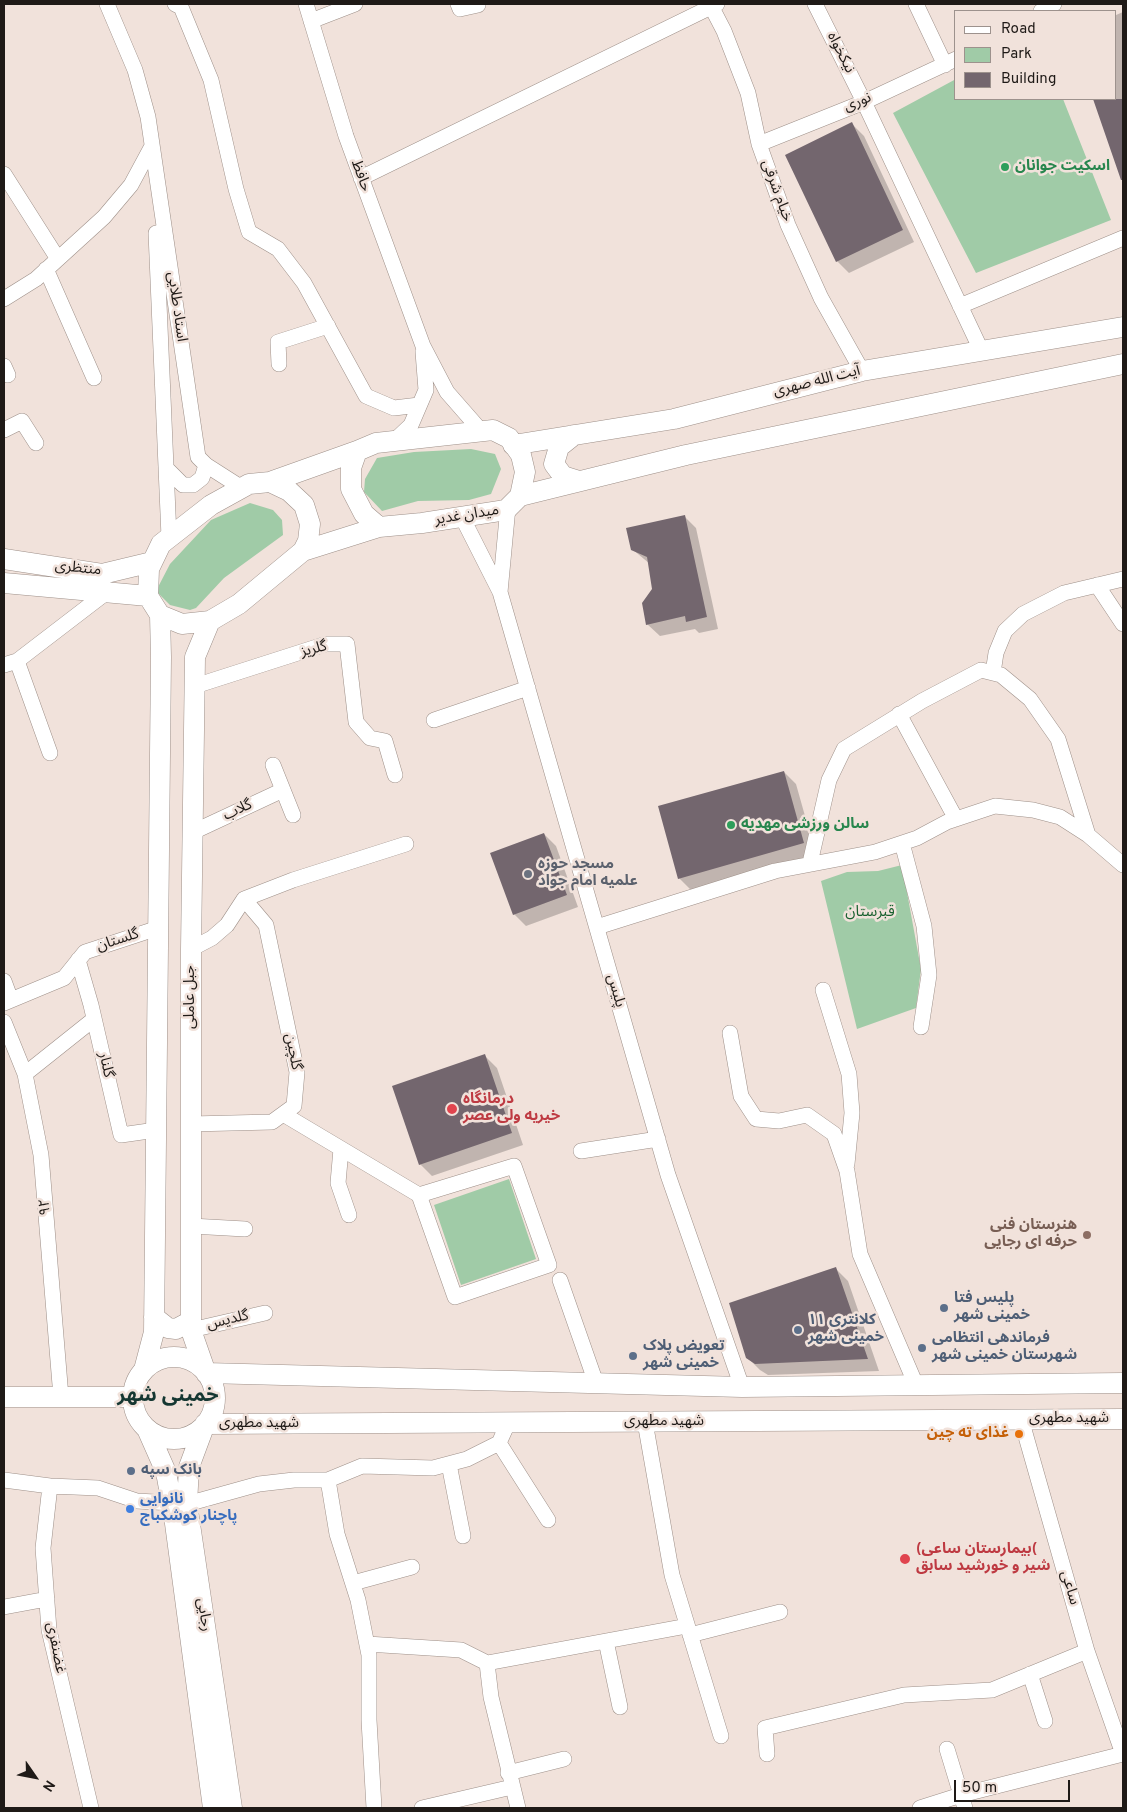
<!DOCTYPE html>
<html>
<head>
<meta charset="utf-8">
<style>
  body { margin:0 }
  #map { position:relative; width:1127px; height:1812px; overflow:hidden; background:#f1e2db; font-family:Overpass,sans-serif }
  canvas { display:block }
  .frame { position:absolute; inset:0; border:5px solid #1f1a17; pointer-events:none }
  .legend { position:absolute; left:954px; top:10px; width:162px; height:90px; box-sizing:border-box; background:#f1e2db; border:1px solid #9d928d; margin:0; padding:6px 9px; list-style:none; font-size:15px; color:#1f1a17 }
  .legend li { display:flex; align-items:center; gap:10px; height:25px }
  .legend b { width:25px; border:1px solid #9d928d }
  .north { position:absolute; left:10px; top:1752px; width:50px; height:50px; -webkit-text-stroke:4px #f1e2db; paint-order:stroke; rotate:123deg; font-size:14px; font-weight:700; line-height:20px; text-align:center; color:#1f1a17 }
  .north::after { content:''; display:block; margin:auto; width:18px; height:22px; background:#1f1a17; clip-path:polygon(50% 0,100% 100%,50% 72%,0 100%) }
  .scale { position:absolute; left:954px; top:1780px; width:116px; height:22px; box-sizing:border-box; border:2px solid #1f1a17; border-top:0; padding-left:6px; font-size:15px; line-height:18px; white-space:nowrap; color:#1f1a17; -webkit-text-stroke:4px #f1e2db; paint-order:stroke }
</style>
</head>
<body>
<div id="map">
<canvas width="1127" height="1812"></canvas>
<div class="frame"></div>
<ul class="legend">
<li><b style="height:6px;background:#fff"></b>Road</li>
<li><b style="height:14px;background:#a0cba7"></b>Park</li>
<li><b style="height:14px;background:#73666e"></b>Building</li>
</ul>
<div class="north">N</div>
<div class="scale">50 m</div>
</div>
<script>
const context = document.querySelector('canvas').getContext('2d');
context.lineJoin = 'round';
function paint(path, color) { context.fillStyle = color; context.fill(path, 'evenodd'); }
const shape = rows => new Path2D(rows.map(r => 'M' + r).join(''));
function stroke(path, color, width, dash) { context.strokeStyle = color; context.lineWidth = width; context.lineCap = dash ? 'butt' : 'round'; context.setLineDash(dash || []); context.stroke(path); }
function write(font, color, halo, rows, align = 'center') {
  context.font = font + ' Overpass,"Noto Sans Arabic",sans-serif'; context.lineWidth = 5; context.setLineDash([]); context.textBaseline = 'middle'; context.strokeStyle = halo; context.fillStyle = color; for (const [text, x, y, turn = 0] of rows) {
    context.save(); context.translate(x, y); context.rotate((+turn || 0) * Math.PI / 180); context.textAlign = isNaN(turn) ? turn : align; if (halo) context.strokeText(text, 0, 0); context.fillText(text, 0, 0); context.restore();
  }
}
paint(shape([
  [956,79,956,99,1063,99,1111,220,976,273,893,113],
  [471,449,495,454,501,469,491,494,469,500,418,501,382,511,364,492,365,479,377,458,414,452],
  [250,503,273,510,282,520,283,535,224,578,196,608,190,610,170,605,156,591,170,564,211,520],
  [902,865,921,969,916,1008,857,1029,821,881,847,872,878,871],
  [509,1179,536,1259,461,1285,434,1205]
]), '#a0cba7');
paint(shape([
  [1123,12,1123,181,1094,99,1116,99,1116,15],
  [852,124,864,136,914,242,849,273,837,261],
  [684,516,696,528,718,629,699,633,695,629,660,636,647,624,654,589,650,564,632,549],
  [784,772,796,784,816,855,691,890,679,878],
  [544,834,556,846,578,907,526,926,514,914],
  [485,1056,497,1068,523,1145,432,1176,420,1164],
  [836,1269,848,1281,879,1371,768,1375,760,1370,747,1357]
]), '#0003');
paint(shape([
  [1093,99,1123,99,1123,180,1121,180],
  [852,122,903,230,836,262,785,155],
  [685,515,707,617,686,622,685,616,646,625,642,603,652,589,647,557,631,550,626,528],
  [784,771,804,843,678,879,658,806],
  [544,833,567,895,513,915,490,853],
  [485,1054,512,1133,419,1165,392,1086],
  [836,1267,868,1359,755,1364,746,1358,729,1303]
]), '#73666e');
const minor = shape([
  [107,4,135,70,148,117,198,457,206,465,242,488],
  [175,4,181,7,211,80,236,189,249,232,278,249,304,283,366,396,394,408,419,405],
  [306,4,346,136,423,346,447,392,482,432],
  [458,4,460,9,478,5],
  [710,4,724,31,748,93,759,144,788,225,821,298,862,371],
  [815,4,864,102,981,350],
  [916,4,945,65],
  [1041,11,1054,4],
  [311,21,355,4],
  [759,144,864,102,956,59],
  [4,174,58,259],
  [361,178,717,4],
  [156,233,169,537],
  [46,269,94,378],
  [4,299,36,279,104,217,131,185,152,146],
  [960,306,1123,238],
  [279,364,278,342,328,326],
  [4,366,8,375],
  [4,430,22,421,36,443],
  [394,441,411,425,426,390,423,352],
  [168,470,183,485,193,485,202,478,206,465],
  [462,517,500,592,668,1175,742,1387],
  [1097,585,1123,624],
  [500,592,508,507],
  [17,661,50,753],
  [4,665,17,661,107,592],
  [993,673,996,653,1005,631,1023,614,1064,593,1123,579],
  [195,686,326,644,347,644,356,722,370,738,385,741,395,775],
  [899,714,956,819],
  [434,720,528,688],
  [273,765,293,815],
  [193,832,283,790],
  [902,843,924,926,929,975,921,1027],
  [810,863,829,780,844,749,922,701,981,670,1001,675,1030,699,1058,739,1088,835],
  [597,927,775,871,875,852,917,838,947,822,995,806,1033,810,1060,817,1088,835,1123,865],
  [191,949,212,938,227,925,244,899,293,880,406,844],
  [78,960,91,1005,121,1135,156,1130],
  [4,981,11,1000],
  [823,990,849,1074,852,1113,847,1164],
  [4,1003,64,978,85,952,158,928],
  [4,1022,25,1074,41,1155,61,1397],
  [730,1033,741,1096,756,1119,779,1121,807,1115,834,1134,847,1171,860,1254,916,1385],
  [25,1074,94,1019],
  [283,1114,419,1195,455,1297,549,1265,514,1166,419,1195],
  [191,1124,272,1122,294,1106,297,1072,266,925,244,899],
  [341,1149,338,1183,349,1215],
  [581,1151,658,1139],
  [191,1226,245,1229],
  [560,1280,596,1383],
  [191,1330,265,1313],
  [1021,1419,1087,1651,1123,1754],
  [645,1422,672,1575,721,1736],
  [499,1443,548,1520],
  [449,1464,463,1536],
  [4,1480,50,1486,98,1488,137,1501,172,1503],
  [50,1486,43,1548,49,1630,91,1808],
  [187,1504,259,1484,294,1480,328,1480],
  [353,1583,412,1567],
  [4,1607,47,1599],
  [690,1635,780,1612],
  [606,1641,620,1707],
  [367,1644,461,1650,487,1663,491,1697,518,1808],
  [487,1663,687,1626],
  [1030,1674,1045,1721],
  [947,1749,965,1808],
  [767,1754,765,1728,904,1695,992,1690,1087,1651],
  [508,1773,564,1759],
  [374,1808,369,1720,369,1655,358,1600,337,1534,328,1480,362,1466,433,1468,467,1459,499,1443,508,1423],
  [422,1808,512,1787],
  [920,1808,961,1795,1123,1754]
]);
const major = shape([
  [493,430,509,438,521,455,525,472,520,496,506,510,422,523,379,527,364,514,351,489,351,468,357,451,376,443,493,430],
  [574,435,559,447,554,464,563,476,579,481],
  [513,445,674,419,862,371,1123,327],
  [270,482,357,451],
  [520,496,686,455,1123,364],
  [303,551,308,541,310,524,304,505,289,491,270,482,249,484,211,505,161,544,149,569,148,596,160,615,182,624,210,621,239,604,303,551,379,527],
  [4,559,102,574,152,562],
  [4,583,148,596],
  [210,621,195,657,191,949,191,1330,206,1373,742,1387,1123,1383],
  [154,1317,168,1328,176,1329,191,1321],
  '133 1398a41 41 0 1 1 82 0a41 41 0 1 1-82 0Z',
  [144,1370,154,1332,161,657,160,615],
  [4,1397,133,1397],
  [147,1429,166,1472,174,1516,213,1808],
  [232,1808,187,1504,189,1467,205,1424,1123,1419]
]);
stroke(minor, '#9e9089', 16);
stroke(major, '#9e9089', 21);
stroke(minor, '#fff', 15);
stroke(major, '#fff', 20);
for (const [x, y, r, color] of [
  [1005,167,5,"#2e9e5b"],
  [731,825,5,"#2e9e5b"],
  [528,874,5,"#6b7280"],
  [452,1109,6,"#e0444e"],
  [1087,1235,5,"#8d6e63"],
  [944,1308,5,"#5c6f8a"],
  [798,1330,5,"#5c6f8a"],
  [922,1348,5,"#5c6f8a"],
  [633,1356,5,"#5c6f8a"],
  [1019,1434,5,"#e8710a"],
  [131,1471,5,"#5c6f8a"],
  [130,1509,5,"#3f7fe0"],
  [905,1559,6,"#e0444e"]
]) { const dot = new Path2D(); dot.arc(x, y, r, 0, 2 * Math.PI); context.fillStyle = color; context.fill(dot); stroke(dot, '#f1e2db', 2); }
write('15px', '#1f1a17', '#f1e2db', [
  ["نیکخواه",840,53,63],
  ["نوری",858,103,-22],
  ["حافظ",360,176,70],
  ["خیام شرقی",776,191,70],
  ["استاد طلایی",176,307,82],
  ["آیت الله صهری",817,382,-14],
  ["میدان غدیر",467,516,-9],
  ["منتظری",78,569,6],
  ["گلریز",314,650,-14],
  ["گلاب",238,811,-25],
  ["گلستان",118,941,-18],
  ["پلیس",615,991,74],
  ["جبل عاملی",191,997,-90],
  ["گلچین",292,1052,79],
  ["گلنار",105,1065,77],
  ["۹۲",46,1207,-95],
  ["گلدیس",228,1321,-13],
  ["شهید مطهری",1069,1419],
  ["شهید مطهری",664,1422],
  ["شهید مطهری",259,1424],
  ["ساعی",1069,1588,74],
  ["رجایی",203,1615,82],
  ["غضنفری",55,1648,79]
]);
write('bold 15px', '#27864d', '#f1e2db', [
  ["اسکیت جوانان",1015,167],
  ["سالن ورزشی مهدیه",741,825]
], 'left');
write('bold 15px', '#5b616d', '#f1e2db', [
  ["مسجد حوزه",538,865],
  ["علمیه امام جواد",538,882]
], 'left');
write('15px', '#18602e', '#f1e2db', [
  ["قبرستان",870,913]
]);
write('bold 15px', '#be3a42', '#f1e2db', [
  ["درمانگاه",463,1100],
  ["خیریه ولی عصر",463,1117],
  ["(بیمارستان ساعی(",916,1550],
  ["شیر و خورشید سابق",916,1567]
], 'left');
write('bold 15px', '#785e54', '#f1e2db', [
  ["هنرستان فنی",1077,1226],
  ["حرفه ای رجایی",1077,1243]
], 'right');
write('bold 15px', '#4e5e75', '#f1e2db', [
  ["پلیس فتا",954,1299],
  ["خمینی شهر",954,1316],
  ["کلانتری ۱۱",808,1321],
  ["خمینی شهر",808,1338],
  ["فرماندهی انتظامی",932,1339],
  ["شهرستان خمینی شهر",932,1356],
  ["تعویض پلاک",643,1347],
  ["خمینی شهر",643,1364],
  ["بانک سپه",141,1471]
], 'left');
write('bold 15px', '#c56008', '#f1e2db', [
  ["غذای ته چین",1009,1434]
], 'right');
write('bold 15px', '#366cbe', '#f1e2db', [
  ["نانوایی",140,1500],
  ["پاچنار کوشکباج",140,1517]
], 'left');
write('bold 20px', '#153732', '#f1e2db', [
  ["خمینی شهر",168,1397]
]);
</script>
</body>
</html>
